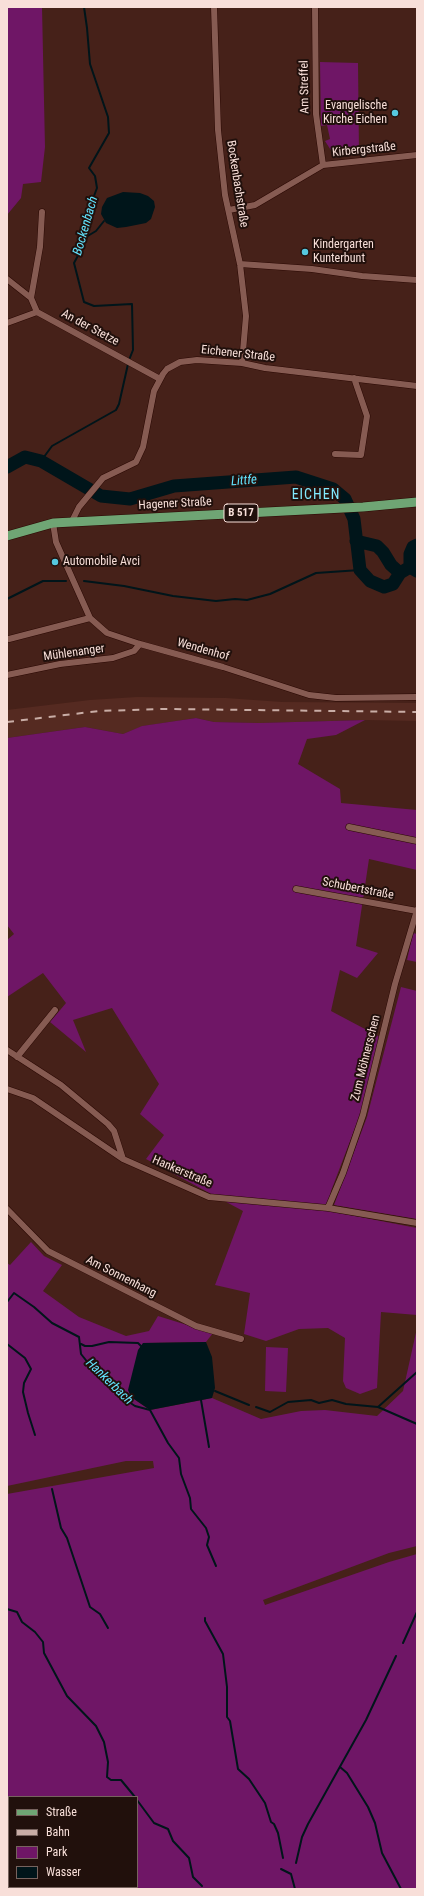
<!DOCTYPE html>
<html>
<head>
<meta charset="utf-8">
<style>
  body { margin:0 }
  #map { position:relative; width:424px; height:1896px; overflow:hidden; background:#462119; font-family:"Roboto Condensed",sans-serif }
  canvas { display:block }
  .frame { position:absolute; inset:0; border:8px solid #f8dfd9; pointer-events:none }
  .legend { position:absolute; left:8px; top:1796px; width:130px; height:92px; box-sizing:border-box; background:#21100c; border:1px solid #77635e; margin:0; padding:5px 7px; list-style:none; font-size:12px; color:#f8dfd9 }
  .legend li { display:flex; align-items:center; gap:8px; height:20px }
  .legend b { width:20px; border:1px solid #77635e }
</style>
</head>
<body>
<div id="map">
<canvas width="424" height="1896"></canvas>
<div class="frame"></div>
<ul class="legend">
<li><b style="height:5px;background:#6fa574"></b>Straße</li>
<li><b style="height:5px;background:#c9ada6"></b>Bahn</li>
<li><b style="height:11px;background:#6f1666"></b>Park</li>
<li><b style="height:11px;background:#00151a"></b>Wasser</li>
</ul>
</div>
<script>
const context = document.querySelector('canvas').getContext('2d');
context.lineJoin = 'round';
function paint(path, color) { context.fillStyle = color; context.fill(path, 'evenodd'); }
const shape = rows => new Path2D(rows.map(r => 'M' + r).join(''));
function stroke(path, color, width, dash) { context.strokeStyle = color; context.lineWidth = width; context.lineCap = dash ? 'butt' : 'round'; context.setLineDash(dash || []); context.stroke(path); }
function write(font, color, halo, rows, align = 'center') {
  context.font = font + ' "Roboto Condensed",sans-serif'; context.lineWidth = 4; context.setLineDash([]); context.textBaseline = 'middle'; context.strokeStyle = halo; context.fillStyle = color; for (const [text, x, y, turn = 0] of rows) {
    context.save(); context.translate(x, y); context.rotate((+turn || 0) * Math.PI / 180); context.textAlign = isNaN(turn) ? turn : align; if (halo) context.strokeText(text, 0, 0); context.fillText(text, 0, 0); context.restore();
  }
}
paint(shape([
  [137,697,226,698,282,702,417,703,417,721,365,720,259,723,214,722,196,718,143,726,123,734,85,727,7,738,7,710,90,700]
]), '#552a21');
paint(shape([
  [7,7,42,7,45,147,41,182,23,184,21,198,7,215],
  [320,62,358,63,359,153,339,156,334,155,325,141,330,139,327,125,321,126],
  [196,718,214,722,259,723,365,720,336,735,307,739,298,764,340,789,341,803,417,810,417,870,369,859,356,946,378,953,357,978,340,970,331,1011,380,1037,360,1115,331,1191,329,1211,417,1228,417,1315,381,1312,377,1388,360,1394,346,1388,343,1381,345,1338,328,1328,299,1329,266,1341,244,1334,250,1293,215,1285,243,1211,146,1159,164,1135,140,1114,159,1084,112,1008,73,1020,86,1052,50,1022,66,1003,43,973,7,997,7,940,14,934,7,925,7,738,85,727,123,734,142,726],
  [413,933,417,934,417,962,407,960],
  [401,987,417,991,417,1219,334,1205,367,1117],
  [31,1242,44,1256,62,1265,43,1291,79,1317,126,1336,149,1331,158,1316,213,1333,206,1342,143,1343,131,1397,150,1410,212,1398,261,1419,301,1411,325,1410,377,1416,403,1391,417,1328,417,1546,389,1553,263,1600,265,1605,389,1562,417,1554,417,1889,7,1889,7,1494,154,1468,153,1461,126,1461,7,1486,7,1263,10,1265],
  [9,1797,137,1797,137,1887,9,1887],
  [266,1347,288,1348,286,1392,265,1391]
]), '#6f1666');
paint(shape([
  [123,192,140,193,148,196,154,201,155,207,151,219,146,223,126,227,117,228,106,223,101,214,102,207,107,198],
  [206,1342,212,1357,215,1388,212,1398,150,1410,131,1397,128,1390,138,1350,143,1343]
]), '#00151a');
stroke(shape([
  [84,7,87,28,90,64,108,117,109,133,89,168,95,176,97,188,82,228,81,250,74,263,84,302,94,306,132,304,133,350,129,360],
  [81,240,96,231,104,221],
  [41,461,52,446,116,410,119,404,128,364],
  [84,581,124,586,173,596,216,601,235,599,247,600,270,594,316,573,360,570],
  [7,599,43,581,66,581],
  [7,1302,14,1293,34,1307,52,1323,79,1337,81,1354,89,1364,99,1368,106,1377,109,1384,119,1391,126,1400,135,1406,150,1410,168,1443,179,1458,181,1474,190,1498,191,1509,206,1528,209,1537,207,1545,216,1566],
  [7,1344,25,1358,31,1369,24,1383,23,1392,28,1413,35,1435],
  [81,1344,85,1346,92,1346,109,1342,138,1343,141,1346],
  [215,1391,249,1405],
  [201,1400,209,1447],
  [256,1407,270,1412,288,1402,311,1400,319,1403,332,1400,346,1404,378,1407,417,1424],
  [378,1407,417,1372],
  [52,1489,61,1528,67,1538,90,1607,100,1614,108,1628],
  [7,1609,17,1612,22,1622,35,1632,43,1642,44,1653,67,1696,96,1726,104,1742,108,1762,107,1777,111,1780,121,1780,135,1797],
  [205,1618,205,1621,223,1654,227,1687,227,1717,230,1721,238,1769,249,1779,265,1803,271,1822,274,1824,278,1833,283,1858],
  [403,1643,417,1612],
  [340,1767,347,1773,368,1807,375,1823,382,1853,401,1889],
  [137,1800,154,1823,168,1829,173,1841,189,1858,193,1877,202,1886],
  [7,1826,9,1828],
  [296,1863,302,1837,308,1824,366,1720,396,1656],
  [281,1869,291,1874,295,1889],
  [39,1887,40,1889]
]), '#00151a', 2);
stroke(shape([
  [7,467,25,457,41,461,101,496,130,499,174,486,296,477,333,489,345,499,354,519,360,570,370,581,384,587,393,584,400,573,410,567,417,571],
  [356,541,377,546,383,552,391,565,400,573],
  [410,567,410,554,413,547,417,545]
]), '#00151a', 13);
const street = shape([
  [214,7,218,130,225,195,240,264,246,316,242,363],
  [315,7,316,114,323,165],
  [229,210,255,205,323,165,417,155],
  [240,264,312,269,362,276,417,280],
  [7,279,31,298],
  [37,312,31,298,40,247,42,212],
  [7,323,37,312,160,379],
  [335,454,361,455,367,416,354,378],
  [72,521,79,507,103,478,136,462,143,447,154,391,163,374,167,369,180,362,197,360,242,363,265,368,417,386],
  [53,523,56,542,90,618,107,633,140,644,223,667,309,695,336,698,417,697],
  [9,639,90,618],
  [7,675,60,664,113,658,134,651,140,644],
  [349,827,417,841],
  [296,889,417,911],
  [7,1050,61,1085,108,1124,114,1131,123,1159],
  [17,1057,55,1010],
  [7,1089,33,1098,123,1159,209,1197,328,1208,417,1223],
  [328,1208,343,1173,363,1115,395,984,417,910],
  [7,1209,48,1251,196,1326,241,1339]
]);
const primary = shape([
  [7,536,53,523,363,507,417,502]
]);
stroke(street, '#2a0803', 7);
stroke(primary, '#2a0803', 10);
stroke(street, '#865b52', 6);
stroke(primary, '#6fa574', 9);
stroke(shape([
  [7,722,99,711,164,709,417,712]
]), '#c9ada6', 2, [7, 7]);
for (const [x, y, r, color] of [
  [395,113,4,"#56c9e0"],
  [305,252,4,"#56c9e0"],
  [55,562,4,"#56c9e0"]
]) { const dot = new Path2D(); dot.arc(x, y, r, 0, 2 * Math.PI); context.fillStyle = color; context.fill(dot); stroke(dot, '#21100c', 1.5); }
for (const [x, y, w] of [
  [241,513,34]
]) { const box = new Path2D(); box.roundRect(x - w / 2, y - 9, w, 18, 3); context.fillStyle = '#21100c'; context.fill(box); stroke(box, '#f8dfd9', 1); }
write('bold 11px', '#f8dfd9', null, [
  ["B 517",241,513]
]);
write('12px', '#f8dfd9', '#21100c', [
  ["Am Streffel",305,87,-91],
  ["Kirbergstraße",364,150,-6],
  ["Bockenbachstraße",237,184,81],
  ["An der Stetze",90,328,28],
  ["Eichener Straße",238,354,6],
  ["Hagener Straße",175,504,-3],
  ["Wendenhof",203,650,16],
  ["Mühlenanger",74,653,-8],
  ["Schubertstraße",358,889,11],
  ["Zum Möhnerschen",366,1058,-76],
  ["Hankerstraße",182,1172,23],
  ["Am Sonnenhang",121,1277,27]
]);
write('12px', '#f8dfd9', '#21100c', [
  ["Evangelische",387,106,"right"],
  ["Kirche Eichen",387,120,"right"],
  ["Kindergarten",313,245],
  ["Kunterbunt",313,259],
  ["Automobile Avci",63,562]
], 'left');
write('italic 13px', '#62e4fe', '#21100c', [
  ["Bockenbach",86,226,-74],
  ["Littfe",244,481,-4],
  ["Hankerbach",109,1382,44]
]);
context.letterSpacing = '1px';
write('14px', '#82e9fe', '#21100c', [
  ["EICHEN",316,495]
]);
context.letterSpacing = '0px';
</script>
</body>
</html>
